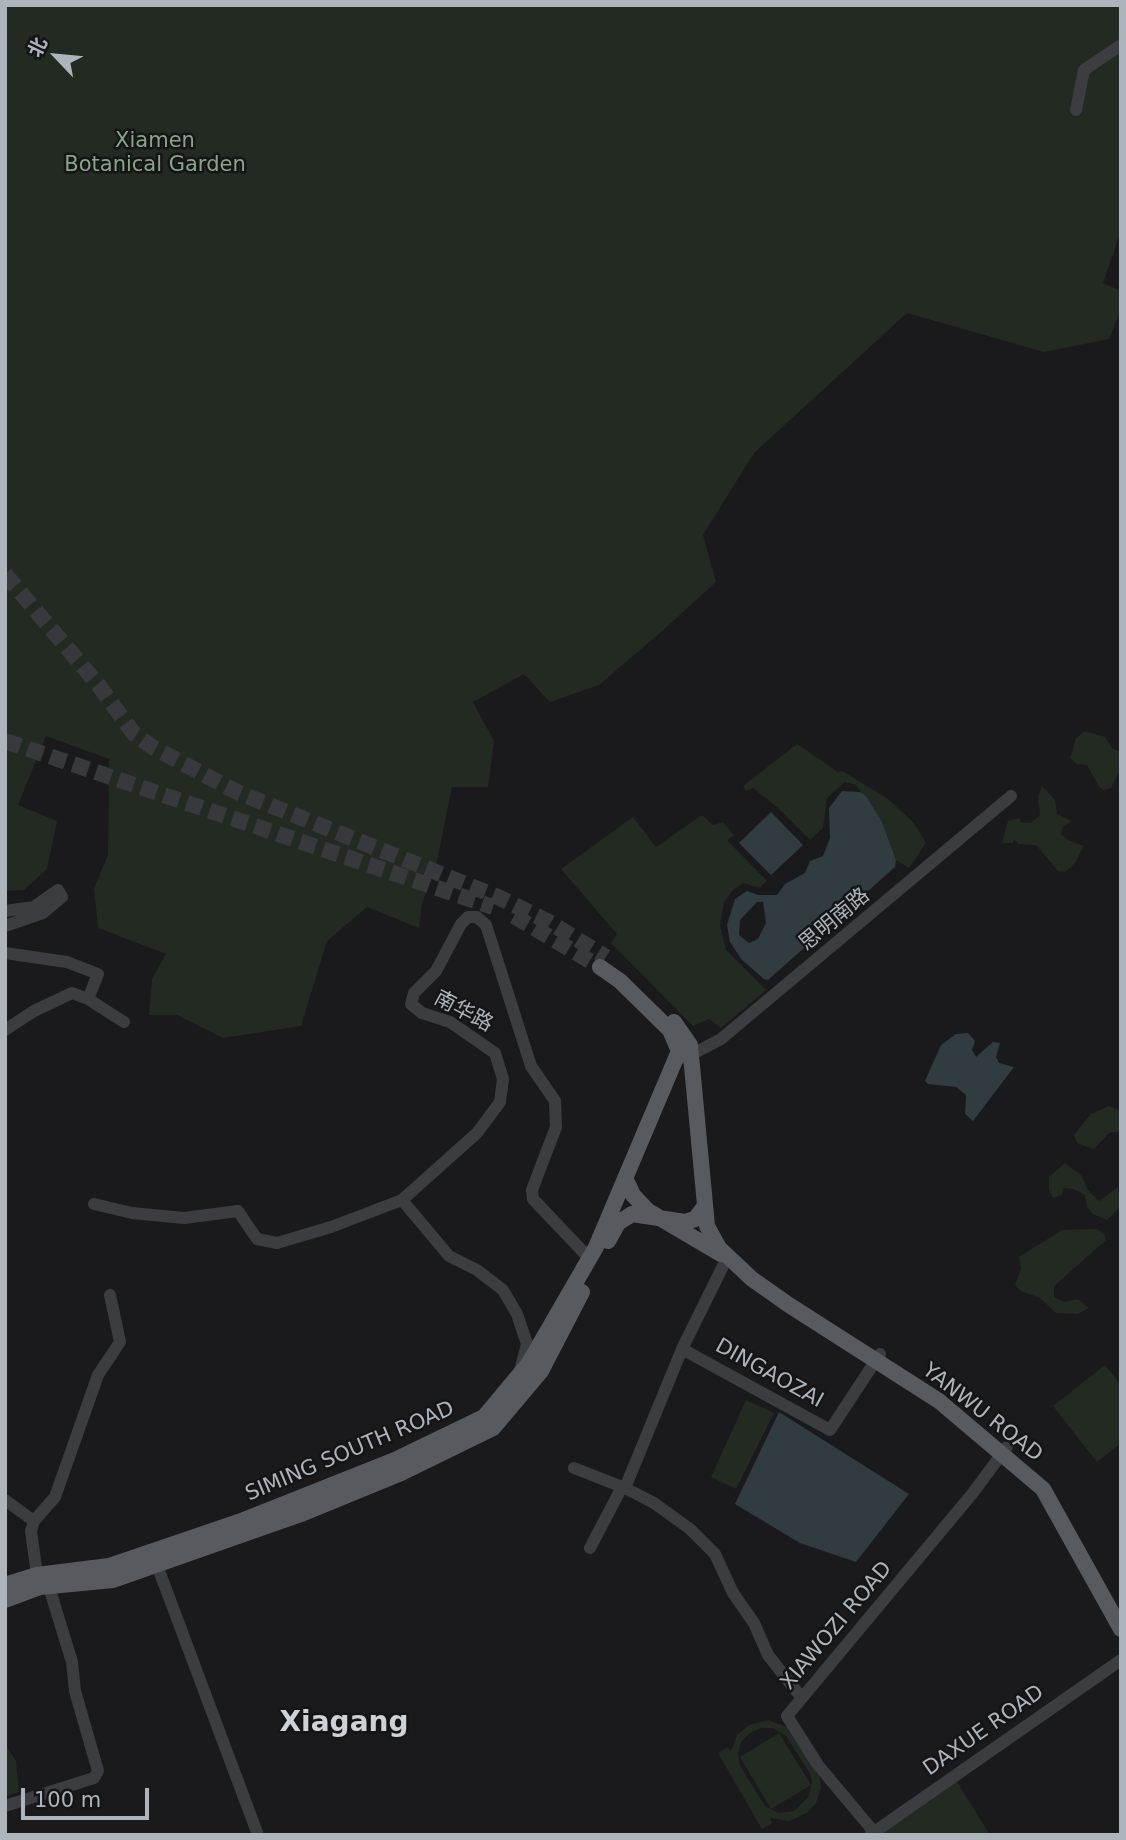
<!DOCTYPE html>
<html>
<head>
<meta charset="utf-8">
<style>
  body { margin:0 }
  #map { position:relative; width:1126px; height:1840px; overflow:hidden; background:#1a1a1c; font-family:"DejaVu Sans","Noto Sans SC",sans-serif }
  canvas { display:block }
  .frame { position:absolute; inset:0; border:7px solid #adb4bb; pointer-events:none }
  .north { position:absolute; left:21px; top:21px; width:70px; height:70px; -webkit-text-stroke:5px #151517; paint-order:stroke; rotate:296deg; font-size:19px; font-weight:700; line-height:28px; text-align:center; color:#adb4bb }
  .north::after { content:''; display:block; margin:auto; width:24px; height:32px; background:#adb4bb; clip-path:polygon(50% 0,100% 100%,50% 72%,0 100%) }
  .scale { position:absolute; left:21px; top:1788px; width:128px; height:32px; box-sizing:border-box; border:4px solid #adb4bb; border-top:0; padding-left:9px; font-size:21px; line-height:24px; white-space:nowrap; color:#adb4bb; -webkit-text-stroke:5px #151517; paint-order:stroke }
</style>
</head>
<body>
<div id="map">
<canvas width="1126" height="1840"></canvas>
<div class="frame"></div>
<div class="north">北</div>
<div class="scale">100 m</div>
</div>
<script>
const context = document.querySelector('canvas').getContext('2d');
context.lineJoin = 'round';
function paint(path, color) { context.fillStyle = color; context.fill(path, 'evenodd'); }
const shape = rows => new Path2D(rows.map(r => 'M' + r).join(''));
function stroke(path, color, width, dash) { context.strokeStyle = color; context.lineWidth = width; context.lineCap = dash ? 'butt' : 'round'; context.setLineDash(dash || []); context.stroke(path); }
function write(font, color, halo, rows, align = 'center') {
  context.font = font + ' "DejaVu Sans","Noto Sans SC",sans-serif'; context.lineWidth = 5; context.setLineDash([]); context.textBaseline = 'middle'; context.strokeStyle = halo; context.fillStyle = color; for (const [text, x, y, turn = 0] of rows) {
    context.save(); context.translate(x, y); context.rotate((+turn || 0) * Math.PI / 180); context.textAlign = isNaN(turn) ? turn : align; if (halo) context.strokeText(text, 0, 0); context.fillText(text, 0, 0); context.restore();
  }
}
paint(shape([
  [5,5,1121,5,1121,231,1103,283,1121,291,1121,309,1109,339,1044,352,907,313,754,453,703,535,716,582,661,632,599,685,550,702,524,674,473,702,494,741,488,787,452,787,436,866,422,903,419,928,367,907,327,941,301,1026,223,1038,177,1015,149,1015,152,979,166,954,98,928,94,888,108,855,109,759,46,736,18,805,57,821,47,869,24,890,5,891],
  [1085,731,1105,737,1112,748,1121,752,1121,768,1111,788,1104,790,1099,787,1087,765,1077,764,1070,758,1076,738],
  [797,744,838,772,842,771,887,798,914,823,926,843,909,868,896,860,882,822,856,785,845,782,827,798,823,828,810,840,778,808,753,788,746,791,743,786],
  [1042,786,1055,800,1057,814,1072,821,1063,827,1061,834,1068,840,1084,846,1075,863,1065,872,1058,871,1036,845,1018,844,1014,839,1013,843,1002,843,1008,821,1019,818,1021,822,1031,823,1040,815,1038,796],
  [702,815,713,825,723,822,734,835,727,840,767,881,759,888,744,883,733,890,724,902,720,926,726,950,766,990,721,1028,709,1019,693,1026,611,943,617,934,561,869,633,817,656,847],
  [1109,1106,1121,1111,1121,1131,1109,1133,1094,1149,1077,1143,1074,1135,1091,1114],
  [1065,1163,1081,1175,1088,1190,1099,1201,1118,1187,1121,1206,1107,1220,1093,1214,1087,1207,1085,1195,1073,1189,1063,1188,1062,1195,1053,1198,1049,1190,1049,1177],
  [1096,1229,1104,1233,1106,1240,1054,1286,1054,1297,1064,1302,1078,1299,1089,1308,1078,1314,1056,1313,1040,1298,1021,1291,1015,1285,1021,1269,1019,1257,1062,1230],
  [1105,1365,1121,1385,1121,1443,1097,1462,1053,1406],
  [746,1400,774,1413,736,1489,711,1477],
  [768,1720,790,1728,819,1773,821,1788,816,1803,808,1812,790,1821,770,1818,772,1823,762,1829,718,1753,728,1747,731,1751,737,1735,749,1725],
  [761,1728,773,1728,786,1736,809,1772,812,1781,809,1796,794,1811,778,1813,765,1806,740,1766,738,1754,741,1742,750,1733],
  [779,1733,811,1785,771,1809,740,1757],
  [5,1743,16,1761,19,1792,5,1796],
  [954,1777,990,1835,881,1835]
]), '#222a22');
paint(shape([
  [842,791,860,792,866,796,882,822,896,860,895,867,768,980,764,979,742,960,730,942,727,925,735,899,747,891,758,895,777,895,785,884,805,873,810,861,823,856,830,838,829,808],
  [757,902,763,902,766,923,758,939,749,943,739,935,740,920],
  [771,812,803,845,771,875,739,843],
  [968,1033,975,1041,972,1050,976,1057,993,1042,1000,1043,996,1057,999,1063,1014,1067,973,1121,965,1114,966,1095,956,1087,928,1084,925,1081,941,1045,956,1034],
  [779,1412,909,1494,856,1562,800,1543,735,1504]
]), '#303c40');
stroke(shape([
  [5,574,100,687,134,734,154,748,237,792,498,897,549,922,606,957],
  [5,741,493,907],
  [514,916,600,967]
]), '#37393c', 16, [16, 8]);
stroke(shape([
  [1076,110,1084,70,1121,45],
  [5,911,34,907,58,890,62,897,43,913,5,926],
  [5,953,67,962,98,974,88,999,72,993,34,1011,5,1030],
  [88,999,124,1022],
  [685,1058,721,1039,1011,796],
  [94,1204,132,1213,184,1218,238,1211,257,1239,277,1243,331,1227,402,1200],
  [727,1258,682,1349,625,1488,654,1503,690,1529,715,1554,733,1593,754,1623,768,1655,801,1697],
  [682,1349,830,1430,880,1354],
  [520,1371,527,1344,517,1314,503,1290,477,1270,449,1256,402,1200,477,1133,500,1102,503,1079,495,1053,450,1022,422,1013,411,1004,414,993,436,971,461,924,468,917,477,917,486,925,531,1066,555,1101,556,1127,532,1190,533,1199,589,1258],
  [574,1468,625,1488],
  [5,1500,34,1521],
  [590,1548,622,1487],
  [154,1557,258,1835],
  [37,1575,31,1531,34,1521,55,1497,98,1375,120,1342,110,1295],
  [5,1806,94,1778,98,1771,75,1691,72,1662,49,1587],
  [874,1832,818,1765,787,1716,972,1494,1007,1447],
  [870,1835,1121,1660]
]), '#3b3d41', 12);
stroke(shape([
  [674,1022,690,1045,707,1226,719,1248,752,1279,789,1305,939,1401,1043,1489,1121,1629],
  [625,1178,633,1195,648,1211,721,1254],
  [608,1241,618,1223,632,1214,685,1222,695,1219,704,1207],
  [5,1585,37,1575,109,1566,244,1520,395,1460,484,1417,529,1363,596,1247,679,1051,670,1030,620,981,600,967],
  [5,1600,40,1587,113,1580,301,1514,401,1473,493,1428,541,1371,582,1292]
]), '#575b60', 16);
write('21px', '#89a486', '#151517', [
  ["Xiamen",155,142],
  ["Botanical Garden",155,166]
]);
write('21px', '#adb4bb', '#151517', [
  ["思明南路",835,920,-40],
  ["南华路",463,1012,28],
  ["DINGAOZAI",769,1374,29],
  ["YANWU ROAD",982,1413,38],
  ["SIMING SOUTH ROAD",350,1452,-23],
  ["XIAWOZI ROAD",837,1626,-50],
  ["DAXUE ROAD",984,1731,-35]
]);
write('bold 28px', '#ced2d7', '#151517', [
  ["Xiagang",344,1724]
]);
</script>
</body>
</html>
